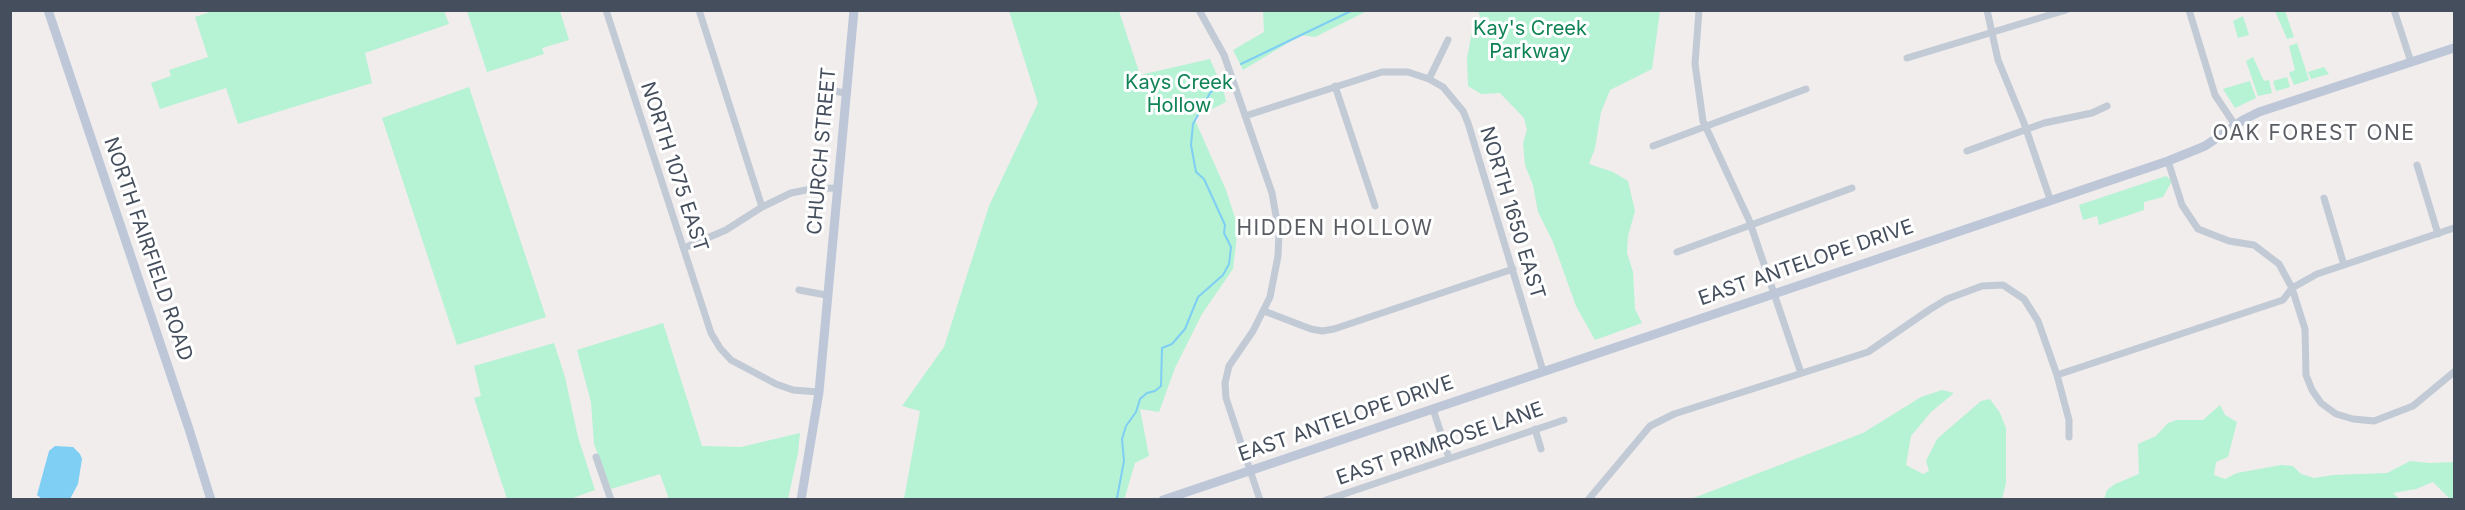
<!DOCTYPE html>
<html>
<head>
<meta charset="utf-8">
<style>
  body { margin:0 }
  #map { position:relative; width:2465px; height:510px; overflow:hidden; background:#f0edec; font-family:Inter,sans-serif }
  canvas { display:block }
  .frame { position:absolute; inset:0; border:12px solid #444e5c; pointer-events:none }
</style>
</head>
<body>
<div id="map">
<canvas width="2465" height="510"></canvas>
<div class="frame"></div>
</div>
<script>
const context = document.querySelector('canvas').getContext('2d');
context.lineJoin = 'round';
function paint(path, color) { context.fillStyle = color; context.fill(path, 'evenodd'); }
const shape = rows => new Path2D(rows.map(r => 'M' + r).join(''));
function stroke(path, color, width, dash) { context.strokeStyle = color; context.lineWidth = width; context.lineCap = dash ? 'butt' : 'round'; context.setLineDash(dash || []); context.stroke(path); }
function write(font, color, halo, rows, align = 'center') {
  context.font = font + ' Inter,sans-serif'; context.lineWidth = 6; context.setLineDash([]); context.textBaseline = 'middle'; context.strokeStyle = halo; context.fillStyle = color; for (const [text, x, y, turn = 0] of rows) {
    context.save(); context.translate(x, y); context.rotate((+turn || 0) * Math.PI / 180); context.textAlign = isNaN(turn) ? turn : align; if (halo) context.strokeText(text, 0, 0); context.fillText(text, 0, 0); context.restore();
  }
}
paint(shape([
  [216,10,444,11,449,24,365,53,372,83,238,124,226,88,160,109,151,83,171,76,169,70,208,57,195,17],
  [467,11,560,11,569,40,542,48,544,54,487,72],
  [1009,11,1119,11,1140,75,1210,59,1224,92,1226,102,1194,118,1226,190,1238,227,1233,269,1202,314,1175,368,1159,412,1140,409,1149,456,1135,463,1125,497,1120,499,904,499,920,411,902,406,944,347,989,206,1038,103],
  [1263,11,1263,10,1367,11,1315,37,1301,35,1243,70,1233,50,1264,32],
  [1478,11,1660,11,1652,69,1610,90,1601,112,1595,148,1589,164,1613,172,1628,181,1635,211,1628,236,1627,253,1633,272,1635,309,1642,323,1595,340,1576,306,1553,242,1538,212,1533,185,1525,165,1523,143,1527,130,1524,118,1500,93,1481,94,1468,86,1467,58,1472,32,1482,22],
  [2275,11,2285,11,2294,37,2287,39],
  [2243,16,2249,35,2238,38,2233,21],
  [2297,43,2309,80,2294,85,2289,73,2295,70,2289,46],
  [2253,57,2264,81,2269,80,2272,93,2258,96,2246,61],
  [2324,67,2329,74,2311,79,2308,72],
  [2287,77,2290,87,2276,91,2273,81],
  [2250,81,2256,98,2235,108,2223,89],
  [469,87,546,317,457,345,382,118],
  [2166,176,2172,181,2163,197,2144,202,2144,210,2099,225,2097,216,2083,220,2079,205],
  [663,323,702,446,741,447,800,433,798,453,788,499,669,499,660,474,611,489,594,444,591,402,577,350],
  [554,343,565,377,578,437,595,490,570,499,507,499,474,398,481,396,474,366],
  [1942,390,1954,393,1931,412,1911,436,1906,465,1923,474,1929,471,1926,461,1937,439,1981,401,1990,399,2000,413,2006,428,2006,483,2002,499,1691,499,1863,433,1921,397],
  [2220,405,2225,415,2237,422,2228,457,2216,462,2214,475,2225,479,2237,473,2281,465,2293,466,2301,474,2314,478,2333,475,2387,473,2410,461,2429,463,2454,462,2454,499,2450,499,2433,482,2416,489,2393,493,2399,499,2104,499,2107,490,2115,484,2139,474,2138,444,2156,436,2168,423,2177,420,2203,420]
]), '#b6f2d4');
paint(shape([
  [55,446,73,447,80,454,82,459,78,484,70,499,42,499,37,495,49,451]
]), '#7fcef3');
stroke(shape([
  [1241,64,1353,10],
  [1117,498,1124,461,1122,439,1126,426,1136,412,1140,399,1147,393,1155,391,1161,386,1162,348,1172,344,1185,329,1198,297,1223,275,1229,264,1231,247,1224,233,1225,225,1204,179,1196,172,1191,145,1193,124,1210,93,1221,84]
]), '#7fcef3', 2);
stroke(shape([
  [606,10,711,333,720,348,731,360,776,384,793,390,819,392],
  [699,10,762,207],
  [1199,10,1224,55,1272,193,1279,233,1278,256,1270,297,1253,331,1229,366,1225,383,1226,398,1260,500],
  [1699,10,1695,64,1703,121,1749,220,1801,373],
  [1987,10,1998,60,2024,123,2050,199],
  [2189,10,2215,95,2235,125],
  [2394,10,2411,62],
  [1907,58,2066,10],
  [1429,79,1448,40],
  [1335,86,1375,206],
  [823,89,845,93],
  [1245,116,1382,72,1408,72,1429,79,1443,87,1463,111,1468,123,1543,371],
  [1653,146,1806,89],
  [1967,151,2044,123,2092,113,2107,106],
  [2168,161,2182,205,2198,229,2229,241,2254,245,2279,264,2292,288,2305,329,2306,375,2312,390,2321,403,2336,414,2353,419,2374,421,2413,406,2454,372],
  [2417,165,2438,234],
  [2324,198,2344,265],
  [684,248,726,230,762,207,791,193,811,189,836,188],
  [1677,252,1852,188],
  [799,290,826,295],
  [1264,311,1311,329,1322,331,1334,329,1513,269],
  [2057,375,2283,300,2292,288,2317,274,2454,228],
  [1433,409,1449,458],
  [1535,429,1541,449],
  [596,457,611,500],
  [1326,500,1564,420],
  [1588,500,1650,426,1674,414,1868,352,1929,310,1947,299,1982,286,2003,285,2024,299,2038,321,2057,375,2069,420,2069,437]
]), '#c2cad6', 7);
stroke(shape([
  [48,10,189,429,211,500],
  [801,500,819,392,854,10],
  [1163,500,2168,161,2205,146,2243,120,2259,112,2454,48]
]), '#bdc7d8', 9);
write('20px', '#0f8355', '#fff', [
  ["Kay's Creek",1530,29],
  ["Parkway",1530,52],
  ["Kays Creek",1179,83],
  ["Hollow",1179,106]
]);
write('20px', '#444e5c', '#fff', [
  ["CHURCH STREET",822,151,-85],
  ["NORTH 1075 EAST",674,167,72],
  ["NORTH 1650 EAST",1512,213,73],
  ["NORTH FAIRFIELD ROAD",148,249,71],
  ["EAST ANTELOPE DRIVE",1806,263,-19],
  ["EAST ANTELOPE DRIVE",1346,419,-19],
  ["EAST PRIMROSE LANE",1440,444,-19]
]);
context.letterSpacing = '1.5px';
write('21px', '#595c62', '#fff', [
  ["OAK FOREST ONE",2314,134],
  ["HIDDEN HOLLOW",1335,229]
]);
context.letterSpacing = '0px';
</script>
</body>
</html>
